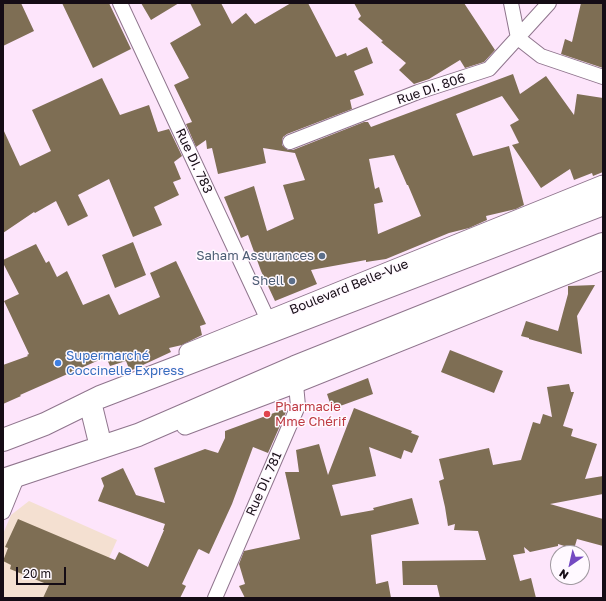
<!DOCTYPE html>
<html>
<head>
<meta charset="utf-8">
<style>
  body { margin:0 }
  #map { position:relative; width:606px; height:601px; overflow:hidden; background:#fde5fb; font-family:"Golos Text",sans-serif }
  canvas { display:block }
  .frame { position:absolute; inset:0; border:4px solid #150c15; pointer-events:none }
  .north { position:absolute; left:550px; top:545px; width:40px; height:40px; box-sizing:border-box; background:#fff9ff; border:1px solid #a19aa1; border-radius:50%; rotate:214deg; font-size:11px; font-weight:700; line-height:16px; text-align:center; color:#150c15 }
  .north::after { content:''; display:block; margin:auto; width:14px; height:18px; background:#7449c2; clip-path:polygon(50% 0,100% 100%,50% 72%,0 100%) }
  .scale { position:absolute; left:16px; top:567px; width:50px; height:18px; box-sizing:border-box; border:2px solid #150c15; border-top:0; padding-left:5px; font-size:12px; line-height:14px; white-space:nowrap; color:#150c15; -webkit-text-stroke:3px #fff9ff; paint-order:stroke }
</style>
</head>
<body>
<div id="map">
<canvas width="606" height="601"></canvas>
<div class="frame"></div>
<div class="north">N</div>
<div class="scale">20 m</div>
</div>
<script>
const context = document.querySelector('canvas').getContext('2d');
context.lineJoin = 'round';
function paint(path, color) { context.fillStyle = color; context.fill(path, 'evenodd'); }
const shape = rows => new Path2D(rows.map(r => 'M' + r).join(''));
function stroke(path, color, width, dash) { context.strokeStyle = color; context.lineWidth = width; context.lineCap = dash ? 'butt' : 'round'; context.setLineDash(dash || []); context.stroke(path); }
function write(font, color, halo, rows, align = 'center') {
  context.font = font + ' "Golos Text",sans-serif'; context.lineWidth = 3; context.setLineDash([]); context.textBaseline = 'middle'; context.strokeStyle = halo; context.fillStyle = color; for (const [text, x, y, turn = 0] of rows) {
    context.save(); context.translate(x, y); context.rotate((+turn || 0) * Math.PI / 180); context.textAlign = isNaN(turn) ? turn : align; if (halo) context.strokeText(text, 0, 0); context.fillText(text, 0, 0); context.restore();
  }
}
paint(shape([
  [29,501,117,540,91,598,3,598,3,534,11,515]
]), '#f4e0d1');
paint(shape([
  [3,3,21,3,34,31,3,46],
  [62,3,109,3,131,49,93,68],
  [141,3,179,3,151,20],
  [190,3,221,3,232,24,246,13,255,24,291,3,308,3,336,57,346,53,347,56,367,47,373,63,354,71,364,95,350,100,352,109,287,134,283,137,282,141,282,145,288,150,293,150,364,122,368,122,371,127,513,74,520,94,546,76,574,115,577,94,603,98,603,172,593,176,592,173,574,180,570,169,541,188,512,145,519,143,510,125,519,120,502,96,456,114,473,156,509,146,524,205,516,209,486,216,487,220,469,228,449,233,386,259,366,262,366,260,311,270,317,284,275,301,261,271,248,235,241,238,224,197,254,186,267,231,294,219,283,185,305,180,295,153,263,148,266,163,218,174,212,148,207,149,206,140,196,147,186,124,192,122,174,85,189,78,170,43,201,25],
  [394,155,407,185,408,185,421,216,378,234,374,204,383,202,379,187,375,189,369,159],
  [354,3,464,3,495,50,484,62,465,68,460,60,429,79,414,84,399,70,406,63,381,42,383,41,358,19,361,16],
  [581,3,596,3,603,4,603,68,561,54,565,39,572,42],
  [102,78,120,115,149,105,158,132,169,129,182,156,174,162,181,179,173,182,179,195,154,207,162,225,133,237,109,179,78,195,88,216,68,226,56,201,35,213,34,212,3,233,3,129,20,166,51,151,32,110],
  [133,242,146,275,115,288,102,255],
  [36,244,46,263,49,261,57,277,67,271,83,305,109,294,119,315,160,297,150,273,176,261,206,324,200,326,202,335,182,345,169,348,171,352,130,371,126,361,110,366,106,357,20,395,21,396,3,404,3,365,28,356,27,355,29,354,4,301,19,294,3,263,3,260],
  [595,285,577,316,582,354,529,339,529,338,521,336,526,321,558,331,568,294,568,286],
  [450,350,503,371,494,393,441,372],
  [368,378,373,394,332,409,327,394],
  [569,384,571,392,574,392,563,426,573,429,571,436,597,444,585,479,603,476,603,494,550,504,603,519,603,546,577,539,574,549,558,544,558,546,530,552,524,547,525,553,513,555,520,581,531,578,536,598,440,598,437,585,403,585,402,561,486,560,478,531,454,530,455,524,448,526,445,507,439,481,444,479,439,459,489,448,493,465,521,460,533,422,540,424,543,414,552,417,547,387],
  [354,408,412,431,411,433,419,436,412,453,404,450,401,459,369,447,376,476,332,485,341,516,374,510,373,508,412,498,419,524,371,535,376,584,388,581,391,598,245,598,239,586,245,584,239,564,244,551,300,539,285,472,299,472,296,450,319,444,328,475],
  [282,410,286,412,268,453,253,447,232,504,209,554,199,549,198,550,182,584,186,586,180,598,43,598,49,585,10,569,11,565,3,561,8,548,5,547,18,519,115,560,119,552,148,567,164,530,163,530,165,524,98,501,104,486,101,478,123,468,136,495,165,503,154,468,205,449,218,453,225,438,225,431]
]), '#7e6e54');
const minor = shape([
  [120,3,268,320],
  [511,3,518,38,541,56,603,77],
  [290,142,418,92,489,69,549,3],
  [3,512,18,475],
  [215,598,298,406,295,374]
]);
const tertiary = shape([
  [188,352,603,184],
  [185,426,296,384,603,261]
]);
const primary = shape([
  [90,402,101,447],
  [3,440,45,424,100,397,603,204],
  [3,480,138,435,295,367,603,244]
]);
stroke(minor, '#8f758d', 16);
stroke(tertiary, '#8f758d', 19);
stroke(primary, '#8f758d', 24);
stroke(minor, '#fff', 14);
stroke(tertiary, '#fff', 17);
stroke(primary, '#fff', 22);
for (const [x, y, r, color] of [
  [322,256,4,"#5c6f8a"],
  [292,281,4,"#5c6f8a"],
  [58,363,4,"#3f7fe0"],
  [267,414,4,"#e0444e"]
]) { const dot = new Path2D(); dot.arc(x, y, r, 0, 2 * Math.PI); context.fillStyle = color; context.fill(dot); stroke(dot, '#fff9ff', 1.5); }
write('13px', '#150c15', '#fff9ff', [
  ["Rue DI. 806",431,89,-19],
  ["Rue DI. 783",194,161,65],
  ["Boulevard Belle-Vue",349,287,-22],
  ["Rue DI. 781",264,484,-66]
]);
write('13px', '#4e5e75', '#fff9ff', [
  ["Saham Assurances",314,256],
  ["Shell",284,281]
], 'right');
write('13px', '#366cbe', '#fff9ff', [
  ["Supermarché",66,356],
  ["Coccinelle Express",66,371]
], 'left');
write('13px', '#be3a42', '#fff9ff', [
  ["Pharmacie",275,407],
  ["Mme Chérif",275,422]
], 'left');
</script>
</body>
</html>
